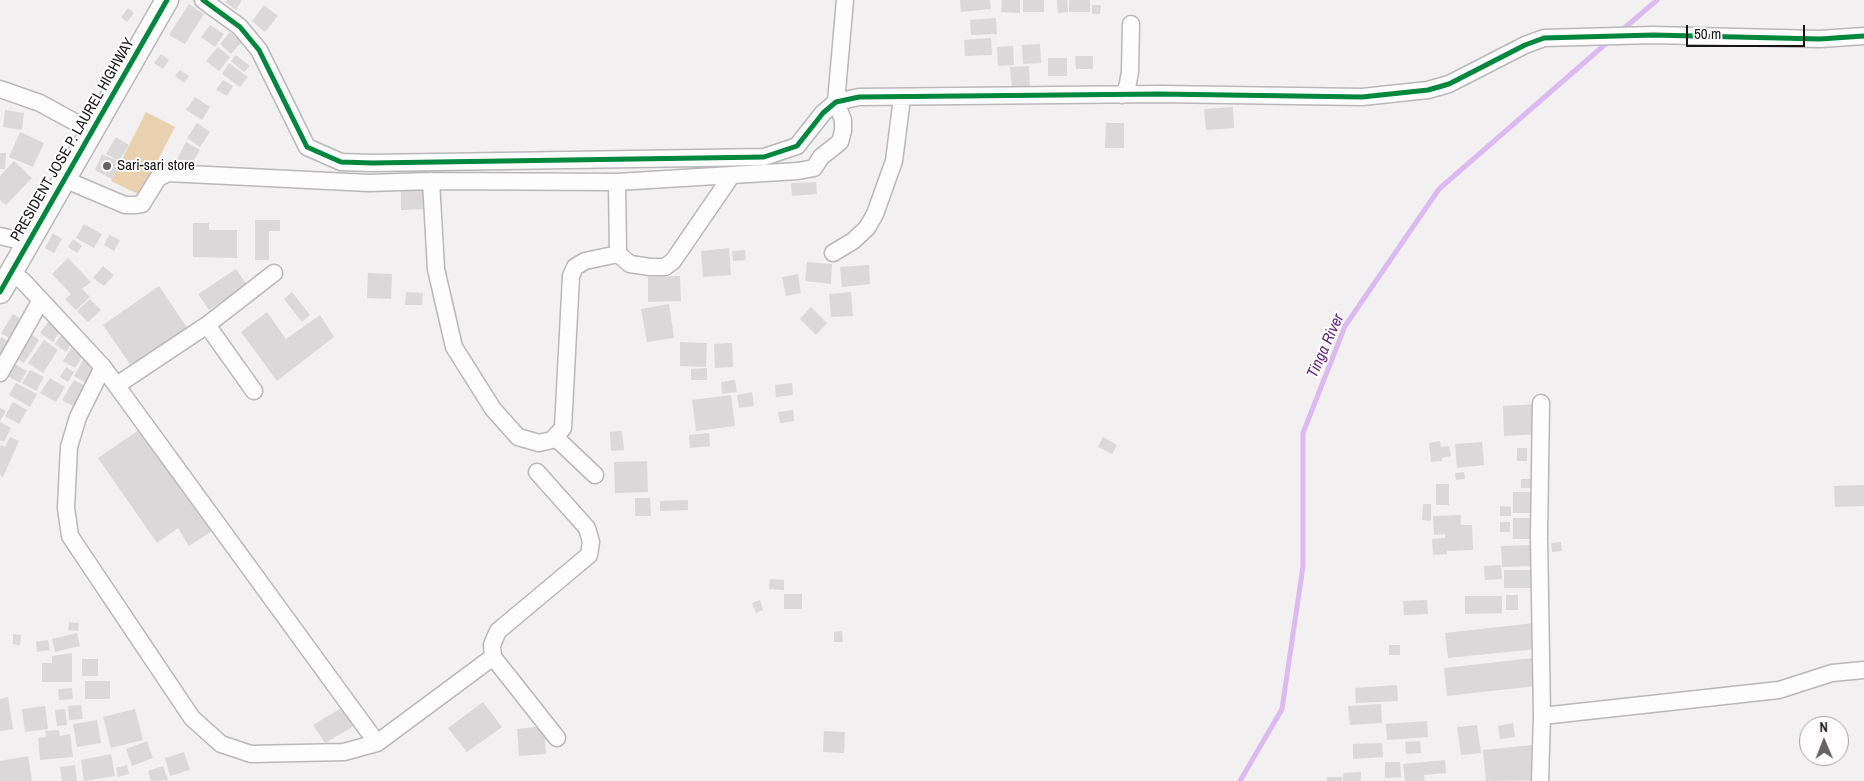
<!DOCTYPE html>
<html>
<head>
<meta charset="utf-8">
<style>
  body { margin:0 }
  #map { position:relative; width:1864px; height:781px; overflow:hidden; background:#f2f0f0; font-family:"Archivo Narrow",sans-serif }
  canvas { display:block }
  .north { position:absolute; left:1799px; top:716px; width:50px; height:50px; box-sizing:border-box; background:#fffdfd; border:1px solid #a2a0a0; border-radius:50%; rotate:359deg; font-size:14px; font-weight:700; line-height:20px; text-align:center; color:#171515 }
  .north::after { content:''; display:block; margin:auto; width:18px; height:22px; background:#646262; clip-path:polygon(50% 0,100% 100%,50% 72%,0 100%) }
  .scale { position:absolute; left:1686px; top:25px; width:119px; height:22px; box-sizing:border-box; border:2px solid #171515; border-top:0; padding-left:6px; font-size:15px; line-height:18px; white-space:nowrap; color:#171515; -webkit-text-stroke:4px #fffdfd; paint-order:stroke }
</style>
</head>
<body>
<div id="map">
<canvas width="1864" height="781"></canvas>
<div class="north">N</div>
<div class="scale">50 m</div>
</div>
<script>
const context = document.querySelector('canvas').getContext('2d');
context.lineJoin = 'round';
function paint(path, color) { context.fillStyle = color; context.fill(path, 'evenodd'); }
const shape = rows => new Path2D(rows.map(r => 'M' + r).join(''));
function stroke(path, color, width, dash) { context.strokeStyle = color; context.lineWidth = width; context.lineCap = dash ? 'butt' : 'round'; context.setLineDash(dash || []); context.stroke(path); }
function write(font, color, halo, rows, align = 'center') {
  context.font = font + ' "Archivo Narrow",sans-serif'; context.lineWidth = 4; context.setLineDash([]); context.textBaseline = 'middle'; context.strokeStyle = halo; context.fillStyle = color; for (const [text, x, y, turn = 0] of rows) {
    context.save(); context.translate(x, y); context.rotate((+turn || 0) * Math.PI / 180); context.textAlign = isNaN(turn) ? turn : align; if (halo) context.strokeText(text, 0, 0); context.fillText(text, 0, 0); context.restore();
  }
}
paint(shape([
  [146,112,175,127,140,195,111,181]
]), '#e9d1af');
stroke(shape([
  [1621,31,1657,0],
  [1240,781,1282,709,1303,566,1303,433,1345,326,1439,189,1609,41]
]), '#dcb9f0', 5);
paint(shape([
  [227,0,242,0,236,10,225,2],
  [960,0,990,0,991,9,961,12],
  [1002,0,1020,0,1020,13,1001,12],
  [1023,0,1044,0,1044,12,1023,12],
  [1057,0,1067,0,1068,12,1058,13],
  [1069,0,1090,0,1090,12,1069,12],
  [189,4,204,14,185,44,169,35],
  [264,5,278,16,265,32,252,21],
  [1092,5,1101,5,1100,14,1092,14],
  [128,8,134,13,127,22,121,17],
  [996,18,997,34,971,35,970,20],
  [210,25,224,34,215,47,201,37],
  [230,32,242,42,231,54,220,44],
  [991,38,992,55,965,56,964,40],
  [1040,44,1041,63,1023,64,1022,45],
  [1013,46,1014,65,998,66,997,47],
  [218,47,230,57,219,71,206,61],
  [161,54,169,60,163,69,154,63],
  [236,55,250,66,244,72,231,61],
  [1075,56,1093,56,1093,69,1076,69],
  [1048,58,1067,58,1067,76,1048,76],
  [229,63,248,77,240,87,222,74],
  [1029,66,1030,87,1012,88,1010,67],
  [180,70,189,76,184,83,175,76],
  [223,80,233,86,227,96,216,90],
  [195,97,210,107,202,120,186,110],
  [1233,107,1234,128,1206,130,1204,109],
  [5,110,24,113,22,130,3,127],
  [197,123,210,132,200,147,187,138],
  [1106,123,1124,123,1124,148,1105,148],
  [20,132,44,143,33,167,9,157],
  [116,137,129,145,119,161,106,154],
  [186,142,200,150,190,166,177,159],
  [0,153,6,153,5,169,0,169],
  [102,154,120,162,112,179,95,170],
  [14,161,32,178,6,205,0,200,0,176],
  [816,182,817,194,792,196,791,183],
  [424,188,425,209,401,210,401,189],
  [255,220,280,220,280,231,269,231,269,260,255,260],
  [193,223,209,223,209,230,237,230,237,258,193,257],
  [84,224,102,234,94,248,76,238],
  [53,233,62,239,54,253,45,248],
  [109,235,120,240,114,251,104,245],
  [73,239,82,246,77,253,68,247],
  [729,248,731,275,703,277,701,251],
  [745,250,746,260,733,261,732,251],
  [68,258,91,282,82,289,90,297,76,310,65,299,71,294,52,274],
  [807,262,832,264,831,284,805,281],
  [869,265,870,284,842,287,840,267],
  [103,266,114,275,104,286,93,278],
  [236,269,247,285,209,310,198,294],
  [368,273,392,274,391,299,367,298],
  [798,274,801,293,786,296,782,277],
  [680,276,681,301,648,302,648,277],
  [159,286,190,332,134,370,103,325],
  [292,292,310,315,302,322,284,299],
  [406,292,423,293,422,305,405,305],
  [851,292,853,316,831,317,829,294],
  [90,299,101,310,88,322,77,311],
  [669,304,674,338,647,342,641,309],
  [811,307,827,323,816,335,800,319],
  [267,312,286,339,320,315,334,337,277,381,241,332],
  [13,314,21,319,9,338,1,333],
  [48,322,61,330,53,342,40,333],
  [27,331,39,340,24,363,11,355],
  [63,332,74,340,66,352,55,344],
  [1,337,13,344,0,366,0,339],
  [44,340,58,350,43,373,28,363],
  [680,342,707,343,706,367,680,366],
  [732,343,733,367,715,368,714,344],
  [74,344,86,351,75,368,63,361],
  [83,360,97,368,88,384,74,376],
  [11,362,27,371,20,383,4,374],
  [66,367,74,372,68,382,60,377],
  [707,368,707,380,691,380,691,369],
  [30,370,44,377,36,391,22,383],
  [50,378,65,387,56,402,40,393],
  [74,380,89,388,78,409,62,400],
  [735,380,737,392,722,394,721,382],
  [16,383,37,394,30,407,9,395],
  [792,383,793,395,776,397,775,385],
  [752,392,754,406,739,408,737,395],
  [731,395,735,426,696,431,692,400],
  [13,402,27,410,19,424,5,416],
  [1537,404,1539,434,1504,436,1503,406],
  [0,408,6,411,0,421],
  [793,410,794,421,780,423,778,412],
  [0,422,11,428,4,442,0,440],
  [139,430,199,515,206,510,217,528,189,546,178,528,157,543,98,458],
  [622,431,624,450,611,451,610,432],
  [709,433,710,446,690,448,689,435],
  [10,437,19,441,3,477,0,475,0,447,1,445,5,447],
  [1103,437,1117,445,1112,454,1098,447],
  [1440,441,1441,447,1449,446,1451,456,1442,458,1442,461,1431,462,1429,443],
  [1482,442,1484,465,1457,468,1455,444],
  [1517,448,1527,448,1527,461,1517,461],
  [647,461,648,492,615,493,614,462],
  [1464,472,1465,479,1456,480,1455,473],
  [1521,479,1537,479,1537,488,1521,488],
  [1436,484,1449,484,1449,505,1436,505],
  [1864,485,1864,506,1835,507,1834,486],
  [1513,492,1537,492,1538,513,1513,513],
  [635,498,650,498,651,516,635,516],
  [688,500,688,510,660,511,660,501],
  [1423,504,1431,504,1431,521,1422,520],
  [1500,506,1511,507,1511,516,1500,516],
  [1461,515,1461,525,1472,525,1473,550,1447,551,1447,554,1433,555,1432,539,1445,538,1445,534,1434,535,1433,516],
  [1513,518,1535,518,1534,539,1513,539],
  [1500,522,1510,522,1510,532,1500,532],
  [1561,542,1562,551,1552,552,1551,543],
  [1533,545,1534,566,1502,567,1501,546],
  [1501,565,1502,579,1485,580,1484,566],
  [1504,570,1532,570,1532,588,1504,588],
  [770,579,784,580,784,590,769,589],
  [784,594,802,594,802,609,784,609],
  [1506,595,1518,595,1518,610,1506,610],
  [1465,596,1502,596,1502,613,1465,614],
  [760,600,763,610,756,613,752,603],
  [1427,600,1428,614,1404,615,1403,601],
  [69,622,79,623,78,631,68,630],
  [1534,623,1537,649,1448,658,1445,633],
  [842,631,843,642,834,642,834,632],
  [77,633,80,646,55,652,52,639],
  [13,634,21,635,20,645,13,644],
  [48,640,50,650,37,652,36,642],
  [1389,645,1400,645,1400,655,1389,655],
  [72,653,72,682,42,682,42,663,52,663,52,656],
  [1533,658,1536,686,1447,696,1444,668],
  [82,659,98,659,98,676,82,676],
  [85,681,110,681,110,699,85,699],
  [1397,685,1398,701,1356,703,1355,688],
  [72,688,73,699,59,700,58,689],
  [8,697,13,729,0,731,0,699],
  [483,702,502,727,467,752,448,728],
  [1381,704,1382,723,1350,725,1348,706],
  [81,705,83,719,69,720,68,706],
  [45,706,48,729,25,732,22,709],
  [343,707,354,726,325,743,313,725],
  [65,709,67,725,57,726,55,710],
  [135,709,143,740,111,748,103,717],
  [97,720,101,743,77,747,73,724],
  [1427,721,1428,737,1387,740,1386,724],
  [1513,723,1515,737,1500,739,1498,726],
  [1477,725,1481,753,1461,755,1457,727],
  [544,726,546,754,519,756,517,729],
  [59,730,60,736,70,734,73,757,40,760,38,738,46,737,45,731],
  [824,731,845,732,844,753,823,752],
  [147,741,153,758,132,766,126,749],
  [1420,741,1421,753,1406,754,1405,742],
  [1382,743,1383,757,1353,759,1353,744],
  [1532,745,1535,780,1486,781,1483,750],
  [184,752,190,770,170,776,165,758],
  [111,754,115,776,84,781,81,760],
  [28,756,32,781,0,781,0,761],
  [1445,760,1446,773,1424,775,1425,781,1405,781,1403,764],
  [1385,762,1400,762,1401,777,1385,778],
  [75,765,77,781,62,781,60,767],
  [127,765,129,774,118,777,116,768],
  [163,766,168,780,151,781,148,771],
  [1361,772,1361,781,1343,781,1343,773],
  [1327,777,1342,777,1342,781,1327,781]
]), '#dad8d8');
const minor = shape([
  [203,0,240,27,259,50,307,147,341,162,372,163,764,157,797,146,823,113,836,102,859,97,1160,94,1362,97,1428,90,1449,84,1525,45,1544,38,1653,35,1820,39,1864,36],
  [0,89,40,103,93,132],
  [1122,95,1127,88,1130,72,1131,24],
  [66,180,125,205,135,205,142,204,158,178,168,173,369,183,431,181,617,182,798,171,814,168,821,157,840,142,843,131,843,120,836,102,845,0],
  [431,181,436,269,454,347,493,409,518,437,539,443,552,440,563,428,571,276,575,267,585,261,618,254,617,182],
  [0,236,29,243],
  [833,253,853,241,867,228,875,214,894,161,902,98],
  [618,254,630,264,650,267,665,267,673,261,732,175],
  [11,273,23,281,103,367,377,743],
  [207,325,274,273],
  [103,367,78,417,69,447,66,508,70,536,192,718,221,744,251,754,344,752,377,743,493,657],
  [0,373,41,300],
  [117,385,207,325,254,391],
  [1541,403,1539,537,1542,716,1779,690,1832,673,1864,670],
  [555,437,595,475],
  [537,472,587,528,591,542,589,555,498,631,492,645,493,657,557,738],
  [1540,781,1542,716]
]);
const highway = shape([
  [0,292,167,0]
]);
stroke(minor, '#b9b7b7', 19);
stroke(highway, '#b9b7b7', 25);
stroke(minor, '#fdfdfd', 16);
stroke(highway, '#fdfdfd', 22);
stroke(shape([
  [203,0,240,27,259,50,307,147,341,162,372,163,764,157,797,146,823,113,836,102,859,97,1160,94,1362,97,1428,90,1449,84,1525,45,1544,38,1653,35,1820,39,1864,36],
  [0,292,167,0]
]), '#00873e', 5);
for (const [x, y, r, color] of [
  [107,166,5,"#646262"]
]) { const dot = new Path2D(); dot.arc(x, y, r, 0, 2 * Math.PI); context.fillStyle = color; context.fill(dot); stroke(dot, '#fffdfd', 2); }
write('15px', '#171515', '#fffdfd', [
  ["PRESIDENT JOSE P. LAUREL HIGHWAY",73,140,-60]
]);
write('15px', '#171515', '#fffdfd', [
  ["Sari-sari store",117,166]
], 'left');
write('italic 16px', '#672984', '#fffdfd', [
  ["Tinga River",1326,346,-66]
]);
</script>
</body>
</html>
